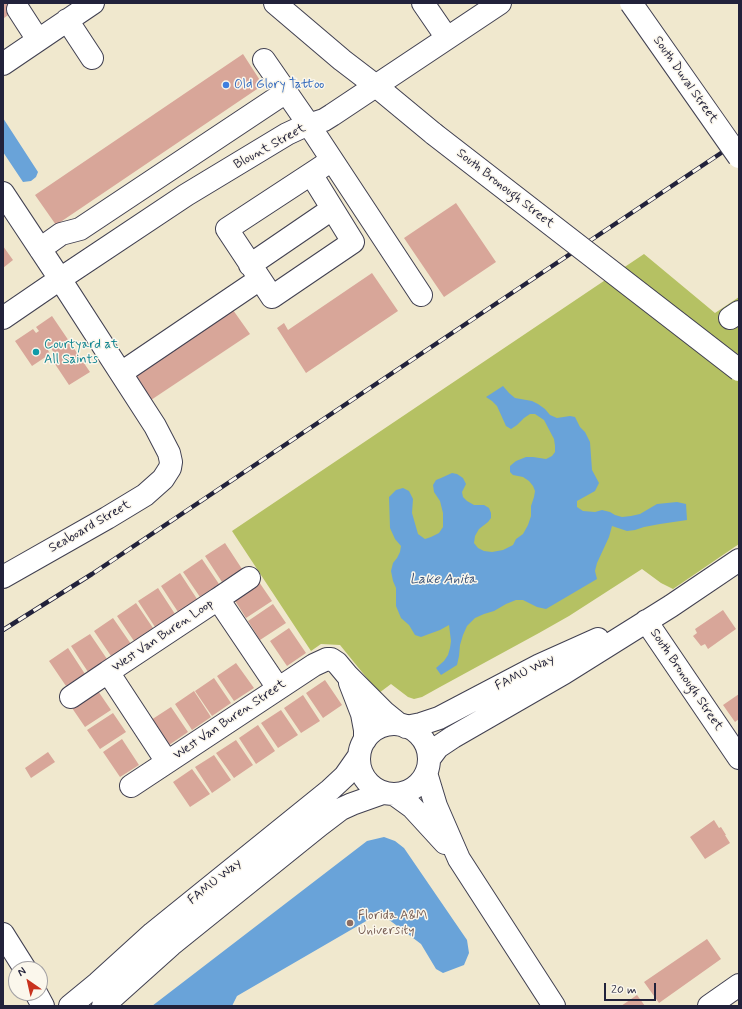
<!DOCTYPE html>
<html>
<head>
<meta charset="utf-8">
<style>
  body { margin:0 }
  #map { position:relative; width:742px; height:1009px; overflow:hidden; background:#f0e8ce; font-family:Mynerve,sans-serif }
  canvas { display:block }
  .frame { position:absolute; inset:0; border:4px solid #22223b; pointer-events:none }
  .north { position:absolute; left:8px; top:961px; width:40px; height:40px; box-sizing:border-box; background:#fbf7ec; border:1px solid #a4a2a5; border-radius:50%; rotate:326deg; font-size:11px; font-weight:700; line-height:16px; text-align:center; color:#22223b }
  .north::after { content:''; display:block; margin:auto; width:14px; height:18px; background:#c8321e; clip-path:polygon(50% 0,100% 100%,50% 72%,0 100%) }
  .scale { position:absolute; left:604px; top:983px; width:52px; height:18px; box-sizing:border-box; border:2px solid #22223b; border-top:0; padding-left:5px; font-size:12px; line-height:14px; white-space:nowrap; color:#22223b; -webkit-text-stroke:3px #fbf7ec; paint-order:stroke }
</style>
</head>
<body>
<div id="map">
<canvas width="742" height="1009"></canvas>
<div class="frame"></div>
<div class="north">N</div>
<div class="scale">20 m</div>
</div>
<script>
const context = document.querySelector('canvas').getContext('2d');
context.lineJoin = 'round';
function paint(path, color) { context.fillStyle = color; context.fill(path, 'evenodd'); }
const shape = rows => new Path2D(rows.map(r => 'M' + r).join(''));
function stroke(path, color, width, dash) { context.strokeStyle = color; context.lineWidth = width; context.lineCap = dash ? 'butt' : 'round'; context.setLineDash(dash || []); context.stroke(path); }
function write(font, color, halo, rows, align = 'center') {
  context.font = font + ' Mynerve,sans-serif'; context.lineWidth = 3; context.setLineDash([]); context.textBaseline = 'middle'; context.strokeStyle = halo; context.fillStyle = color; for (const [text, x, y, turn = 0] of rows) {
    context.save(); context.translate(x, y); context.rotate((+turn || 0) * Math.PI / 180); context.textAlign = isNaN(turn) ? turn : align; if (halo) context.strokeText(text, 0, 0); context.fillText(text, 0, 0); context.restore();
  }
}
paint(shape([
  [644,254,715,313,739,297,739,544,673,589,661,583,642,569,569,616,539,633,440,687,422,697,414,699,408,697,391,684,379,693,340,645,321,644,311,651,232,531]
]), '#b5c163');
paint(shape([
  [3,118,38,172,36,177,31,181,23,182,3,152],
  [503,386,509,393,515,398,532,401,538,404,545,409,550,415,557,418,570,416,575,417,580,427,585,432,590,442,592,470,599,483,595,491,577,501,577,507,583,511,595,512,602,510,610,512,615,515,622,517,631,516,640,514,657,504,677,502,686,504,687,520,660,524,644,527,635,530,627,531,612,526,609,537,597,563,595,571,597,579,546,609,537,607,523,600,516,600,506,604,494,611,484,614,475,618,467,626,463,635,460,645,459,656,457,665,441,675,436,668,444,661,448,655,450,648,451,641,449,625,440,630,429,634,421,637,415,635,409,625,401,618,396,606,396,588,393,581,391,571,393,563,397,558,400,552,401,546,395,539,390,528,389,497,396,490,403,488,409,491,413,499,412,513,418,534,425,539,431,537,439,533,443,527,443,513,440,501,434,492,433,485,436,480,441,478,452,473,457,474,463,478,466,484,462,492,463,497,467,501,474,505,484,505,489,508,491,513,491,518,488,522,479,529,475,536,474,543,478,548,484,551,492,552,503,550,513,545,516,539,523,534,528,525,531,516,531,506,534,497,535,491,533,486,529,481,523,477,513,475,510,472,510,466,516,461,526,457,533,457,546,459,552,456,555,452,555,446,554,439,544,420,535,414,530,414,524,418,517,425,511,429,506,426,497,406,492,401,486,397],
  [384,837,395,841,404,848,467,940,469,953,464,965,443,973,436,969,421,944,380,913,237,996,232,1006,152,1006,367,841]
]), '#69a3d9');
paint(shape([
  [3,3,26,3,4,18,3,16],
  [243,54,263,85,56,225,35,195],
  [456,203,496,262,444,297,404,238],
  [3,246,13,260,3,268],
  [372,273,398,311,306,373,277,328,284,323,288,330],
  [233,310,250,334,151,400,135,375],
  [52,316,90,372,69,385,51,358,55,355,51,348,48,350,50,354,32,366,15,341,33,329,36,333,39,331,36,327],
  [225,543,242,569,222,582,205,556],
  [202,559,219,584,200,597,183,572],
  [180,573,197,599,178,612,161,586],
  [259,582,272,601,246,618,234,599],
  [158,588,175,614,155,627,138,601],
  [136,603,153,628,134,641,117,616],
  [273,604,286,623,260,640,248,621],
  [723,610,736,629,708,649,705,644,701,646,693,636,697,633,695,629],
  [113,618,131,644,111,656,94,631],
  [289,628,306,653,287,666,270,641],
  [90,634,107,659,88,672,71,646],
  [68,648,85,674,66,686,49,661],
  [236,663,254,688,234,701,217,676],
  [214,678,231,703,212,716,195,691],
  [325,680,342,705,323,718,306,693],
  [98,691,111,710,85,727,72,708],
  [194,691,211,717,192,730,175,704],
  [739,694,739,719,735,722,723,705],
  [303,695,320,721,301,733,284,708],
  [171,707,188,732,169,745,151,720],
  [281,710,298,735,278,748,261,723],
  [113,713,126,732,100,749,87,730],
  [258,725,275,751,256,764,239,738],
  [122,739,139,765,120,777,103,752],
  [236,740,253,765,234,778,216,753],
  [48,752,55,762,31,778,25,768],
  [214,755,231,780,212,793,195,767],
  [192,769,210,794,190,807,173,782],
  [714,820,719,828,721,827,726,835,725,835,730,843,705,859,690,837],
  [707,939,721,959,659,1003,644,982],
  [637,995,645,1006,621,1006]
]), '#d8a699');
const minor = shape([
  [423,3,447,38],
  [18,9,38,40],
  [67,20,92,58],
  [264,60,309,125,421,295],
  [3,64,93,3],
  [311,174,353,242,272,297,227,229,317,170,332,160],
  [3,193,60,279,155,426,169,453,171,462,170,468,163,479,145,495,107,518,3,577],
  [40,249,61,234,80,229,286,92],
  [250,265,332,209],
  [3,318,60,279,186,195,287,134,302,127,324,120,332,115,500,3],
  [730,318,739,312],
  [121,373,260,279],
  [218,599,249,578],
  [646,621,739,758],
  [350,683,362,714,365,730,365,740],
  [71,697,108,672],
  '359 759a35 35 0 1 1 70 0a35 35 0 1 1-70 0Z',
  [406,727,421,724,439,718,540,665,598,639],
  [429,759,438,747,453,737,564,673,671,606,739,560],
  [167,762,108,672,218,599,278,688],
  [426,773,436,806,459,859,554,1006],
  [131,786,314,665,327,659,331,659,337,663,347,675,384,712,400,725],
  [394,794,412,807,445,843],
  [3,934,25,969],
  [36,993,43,1006],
  [70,1006,98,983,153,933,330,790,345,776,359,756],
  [103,1006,171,945,320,825,341,809,352,804,383,793],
  [709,1006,739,985]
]);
const major = shape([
  [275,3,342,60,376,86,434,134]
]);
stroke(minor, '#414051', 24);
stroke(major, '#414051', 24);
stroke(minor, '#fff', 22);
stroke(major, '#fff', 22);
const rail = shape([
  [3,630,92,574,739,141]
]);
stroke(rail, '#22223b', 4.5);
stroke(rail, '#fbf7ec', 3, [9]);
const majorBridge = shape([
  [631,3,739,157],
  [434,134,739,370]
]);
stroke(majorBridge, '#414051', 24, []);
stroke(majorBridge, '#fff', 22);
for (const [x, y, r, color] of [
  [226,85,4,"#3f7fe0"],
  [36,352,4,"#0f9aa8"],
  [350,923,4,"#8d6e63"]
]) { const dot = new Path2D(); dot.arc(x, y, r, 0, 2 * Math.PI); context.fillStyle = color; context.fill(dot); stroke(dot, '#fbf7ec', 1.5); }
write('13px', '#22223b', '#fbf7ec', [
  ["South Duval Street",685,80,55],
  ["Blount Street",270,147,-29],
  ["South Bronough Street",505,189,38],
  ["Seaboard Street",90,527,-30],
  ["West Van Buren Loop",163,636,-34],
  ["FAMU Way",525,673,-27],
  ["South Bronough Street",686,680,56],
  ["West Van Buren Street",230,720,-34],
  ["FAMU Way",215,882,-39]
]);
write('13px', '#366cbe', '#fbf7ec', [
  ["Old Glory Tattoo",234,85]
], 'left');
write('13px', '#0d838f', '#fbf7ec', [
  ["Courtyard at",44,345],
  ["All Saints",44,360]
], 'left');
write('13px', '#785e54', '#fbf7ec', [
  ["Florida A&M",358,916],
  ["University",358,931]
], 'left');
write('italic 14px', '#3e567a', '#fbf7ec', [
  ["Lake Anita",443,580]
]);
</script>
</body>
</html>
